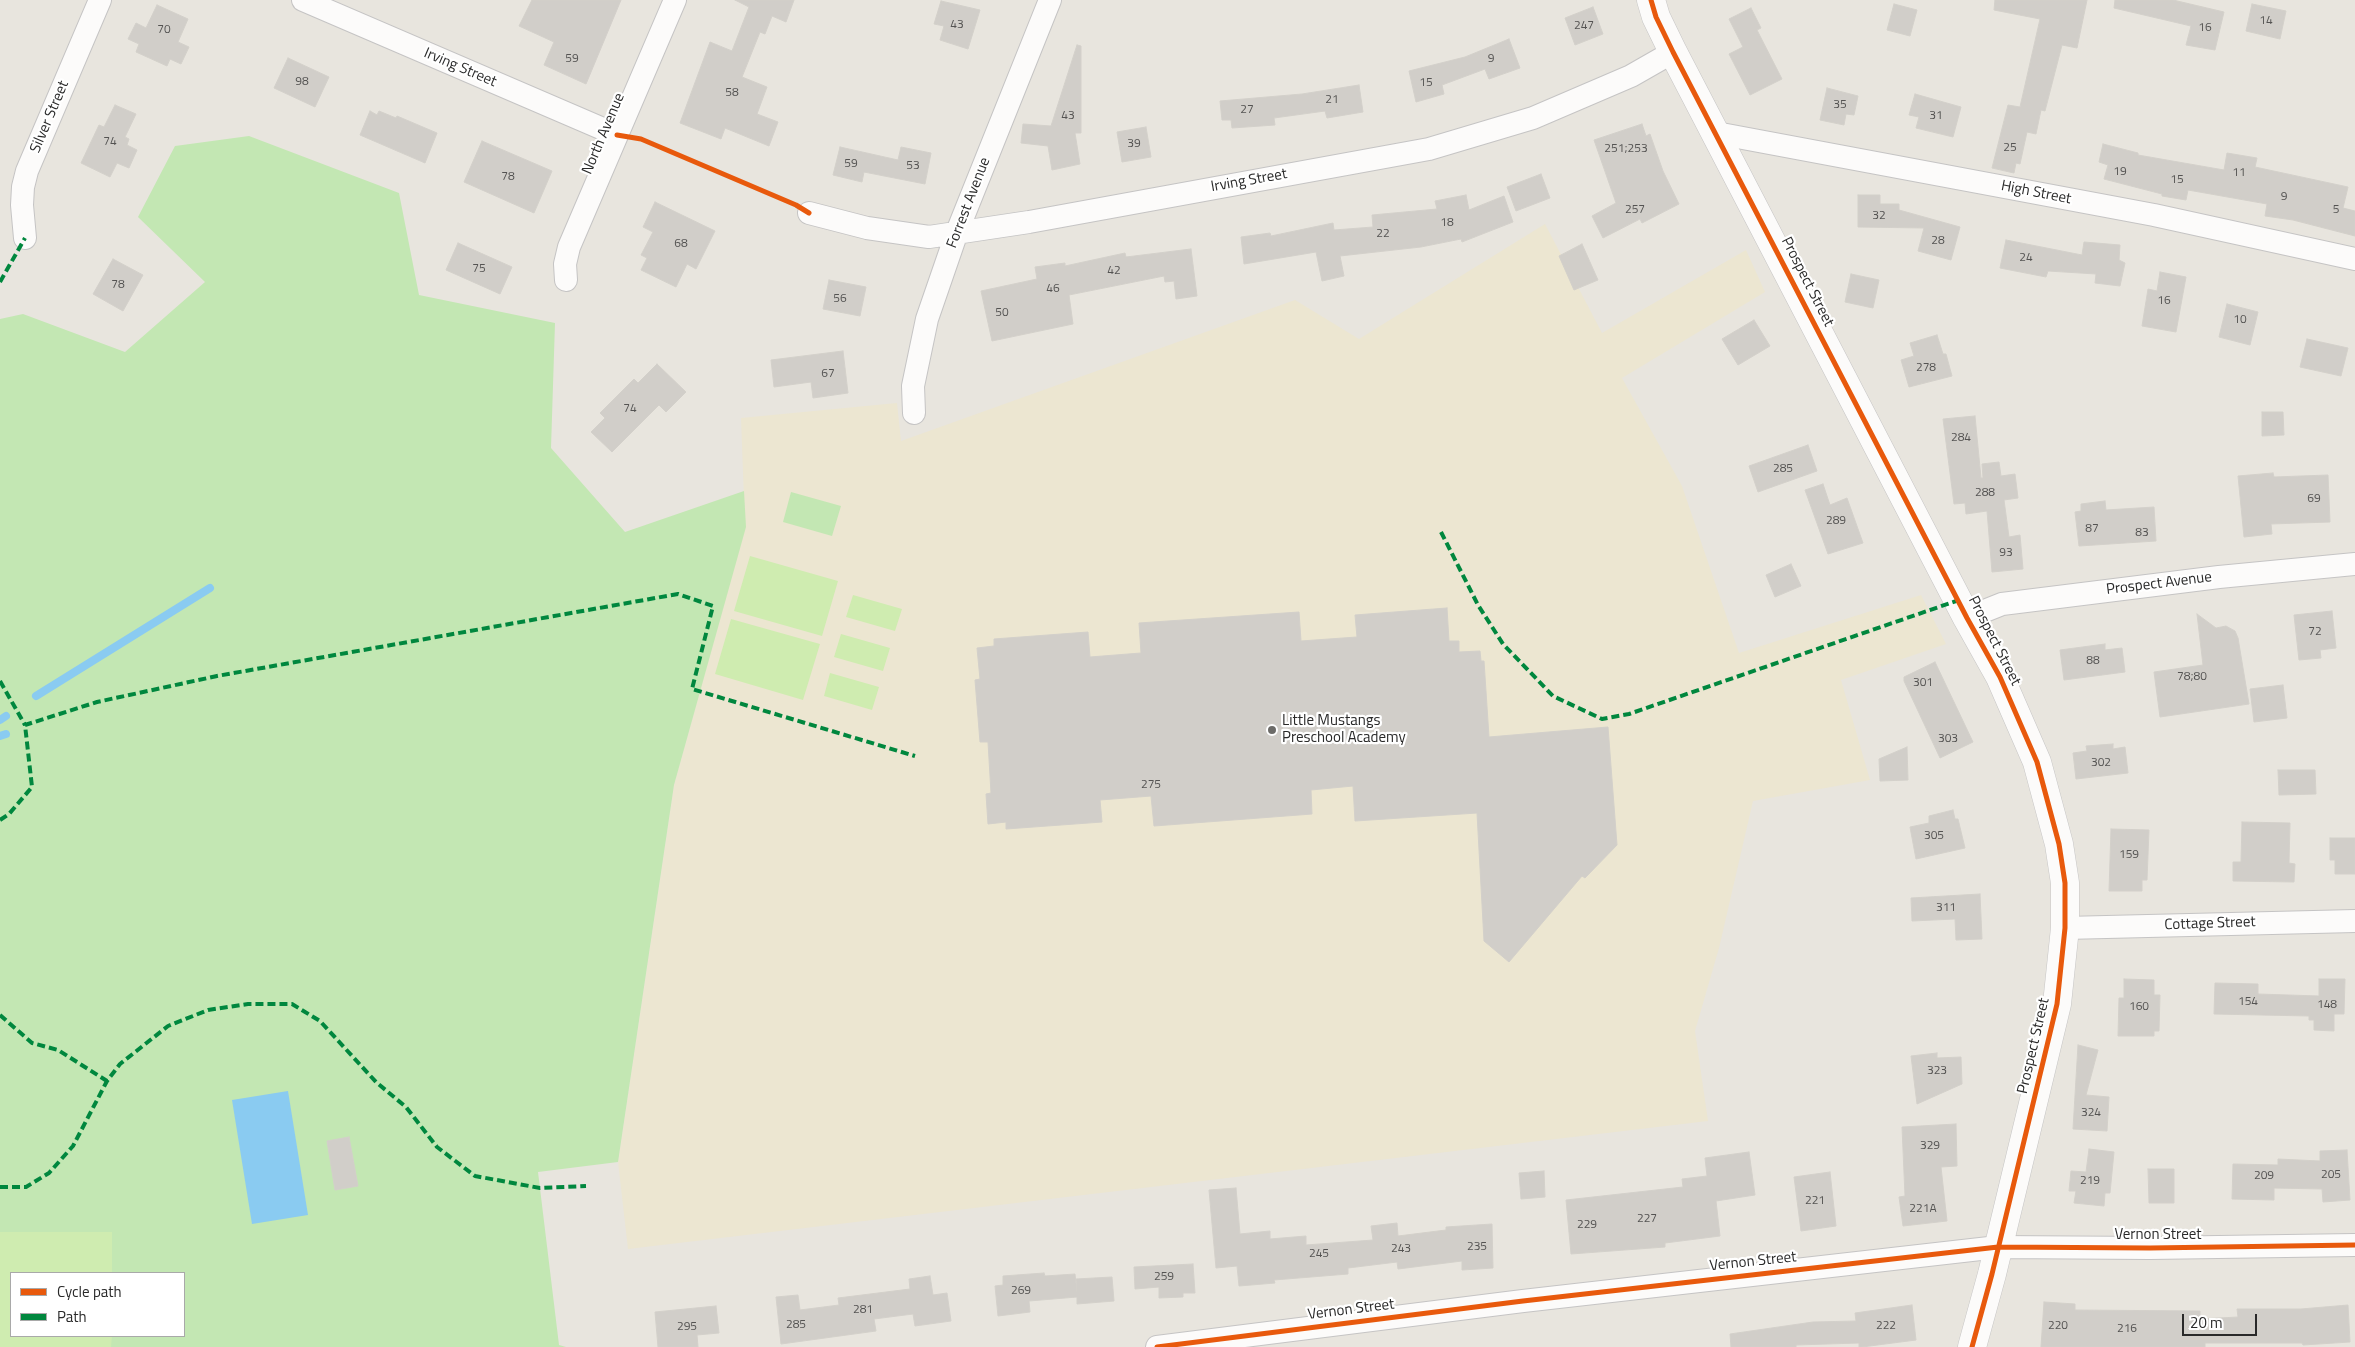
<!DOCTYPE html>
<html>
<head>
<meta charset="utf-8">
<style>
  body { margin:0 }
  #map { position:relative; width:2355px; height:1347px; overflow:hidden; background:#e8e5de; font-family:"Titillium Web",sans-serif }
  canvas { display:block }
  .legend { position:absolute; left:10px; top:1272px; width:175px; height:65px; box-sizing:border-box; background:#fff; border:1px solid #a9a9a9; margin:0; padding:6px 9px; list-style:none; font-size:15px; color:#292929 }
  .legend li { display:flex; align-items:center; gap:10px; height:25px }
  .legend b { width:25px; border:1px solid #a9a9a9 }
  .scale { position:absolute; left:2182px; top:1314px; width:75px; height:22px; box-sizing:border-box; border:2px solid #292929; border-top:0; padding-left:6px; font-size:15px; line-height:18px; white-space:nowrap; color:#292929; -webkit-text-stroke:4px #fff; paint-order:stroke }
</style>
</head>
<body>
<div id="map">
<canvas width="2355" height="1347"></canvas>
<ul class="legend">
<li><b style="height:6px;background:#e8590c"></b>Cycle path</li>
<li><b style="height:6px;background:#00873e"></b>Path</li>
</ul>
<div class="scale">20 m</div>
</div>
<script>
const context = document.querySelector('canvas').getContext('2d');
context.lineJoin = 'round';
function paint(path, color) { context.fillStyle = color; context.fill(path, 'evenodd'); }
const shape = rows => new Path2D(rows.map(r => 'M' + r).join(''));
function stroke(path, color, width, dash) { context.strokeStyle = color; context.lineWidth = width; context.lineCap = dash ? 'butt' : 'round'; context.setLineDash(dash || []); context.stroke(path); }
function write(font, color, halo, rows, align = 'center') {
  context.font = font + ' "Titillium Web",sans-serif'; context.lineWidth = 4.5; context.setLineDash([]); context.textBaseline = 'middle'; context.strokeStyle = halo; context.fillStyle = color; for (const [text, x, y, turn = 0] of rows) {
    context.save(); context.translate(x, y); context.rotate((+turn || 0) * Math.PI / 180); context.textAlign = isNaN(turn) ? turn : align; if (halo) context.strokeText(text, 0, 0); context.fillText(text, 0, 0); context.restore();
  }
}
paint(shape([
  [1545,224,1602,333,1746,250,1765,292,1622,378,1682,486,1739,653,1921,595,1946,644,1841,680,1870,780,1753,801,1719,948,1695,1031,1708,1121,628,1249,618,1162,674,785,745,527,741,418,897,403,901,441,1295,300,1359,339]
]), '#ece6d1');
paint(shape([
  [249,136,399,193,419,295,555,323,551,448,625,532,744,491,746,527,674,785,618,1162,538,1172,559,1345,566,1347,0,1347,0,319,23,314,125,352,205,282,138,217,175,146],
  [11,1273,184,1273,184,1336,11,1336],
  [791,492,841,506,832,536,783,522]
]), '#c3e7b3');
paint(shape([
  [750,556,838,581,822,636,734,611],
  [853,595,902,609,895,631,846,617],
  [731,619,820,644,803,700,715,674],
  [841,634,890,648,883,671,834,657],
  [830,673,879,687,872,710,824,696],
  [0,1232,112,1232,112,1273,11,1273,11,1336,112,1336,111,1347,0,1347]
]), '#cfecb0');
paint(shape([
  [288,1091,308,1215,252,1224,232,1100]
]), '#8acbf1');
stroke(shape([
  [36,696,210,588],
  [0,720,6,716],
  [0,736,6,734]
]), '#8acbf1', 8);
const building = shape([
  [532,0,621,0,586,84,544,65,554,42,519,26,532,0],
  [735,0,794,0,786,22,772,16,765,34,760,32,742,77,767,87,757,114,778,122,769,146,725,128,721,139,680,123,710,42,732,51,749,7,735,0],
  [1995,0,2087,0,2077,48,2062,45,2045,111,2041,110,2036,134,2027,132,2020,164,2016,163,2014,173,1992,168,2008,105,2020,107,2040,19,1994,10,1995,0],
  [2115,0,2173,0,2224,12,2215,50,2186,45,2191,26,2114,8,2115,0],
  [941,1,980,10,968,49,940,40,944,26,934,24,941,1],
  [1894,4,1917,10,1910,36,1887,30,1894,4],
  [2252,4,2286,11,2280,39,2246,31,2252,4],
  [157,5,188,19,178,42,189,47,181,64,170,59,167,66,136,52,139,44,128,39,136,23,146,28,157,5],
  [1593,7,1603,34,1575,45,1565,18,1593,7],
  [1751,8,1761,28,1757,30,1782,79,1750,95,1729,54,1743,47,1729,19,1751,8],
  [1509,39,1520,68,1489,79,1485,69,1442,85,1444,94,1416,102,1409,71,1465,57,1509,39],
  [1077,45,1081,46,1081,133,1075,133,1080,164,1052,170,1048,146,1021,143,1023,124,1051,126,1077,45],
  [288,58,329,77,315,107,274,88,288,58],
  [1359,85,1363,112,1327,118,1325,111,1274,118,1275,125,1232,128,1231,120,1222,120,1220,101,1302,94,1359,85],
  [1827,88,1858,96,1854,115,1846,114,1844,125,1820,120,1827,88],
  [1915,94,1961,107,1953,137,1916,128,1919,117,1909,115,1915,94],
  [115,105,136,114,125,137,129,139,127,145,137,150,129,168,117,163,110,177,81,163,99,125,104,127,115,105],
  [370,111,377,115,379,111,396,118,397,116,437,133,425,163,360,135,370,111],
  [1642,124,1646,136,1650,134,1663,171,1679,204,1642,223,1640,219,1603,238,1592,216,1616,203,1594,140,1642,124],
  [1146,127,1151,157,1122,162,1117,132,1146,127],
  [482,141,552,171,534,213,464,182,482,141],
  [2103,144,2138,153,2138,155,2224,170,2227,153,2257,158,2255,167,2348,187,2343,208,2355,211,2355,236,2293,220,2265,216,2267,204,2188,190,2186,200,2162,196,2162,194,2104,179,2108,165,2099,162,2103,144],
  [840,147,898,160,901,147,931,153,925,184,864,172,862,182,833,175,840,147],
  [1541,174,1550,198,1516,211,1507,187,1541,174],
  [1466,195,1469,210,1504,196,1513,222,1462,242,1461,239,1421,247,1340,256,1344,276,1322,281,1316,252,1244,264,1241,237,1270,233,1271,236,1333,223,1334,230,1373,227,1372,215,1437,209,1435,201,1466,195],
  [1858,195,1880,195,1880,204,1899,204,1899,210,1960,227,1951,260,1918,251,1924,228,1858,227,1858,195],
  [655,202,715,231,696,269,687,264,676,287,641,270,647,258,641,255,653,232,643,227,655,202],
  [2006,240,2082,255,2084,242,2120,245,2119,260,2125,263,2120,286,2095,283,2096,274,2048,271,2046,277,2000,268,2006,240],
  [458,243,512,267,500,294,446,270,458,243],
  [1582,244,1598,280,1574,290,1559,256,1582,244],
  [1191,249,1197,296,1176,299,1174,281,1165,282,1164,276,1069,295,1073,324,992,341,981,291,1037,279,1035,267,1065,263,1065,266,1125,253,1126,257,1191,249],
  [113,259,143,275,123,311,93,294,113,259],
  [2160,272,2186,277,2176,332,2142,326,2148,289,2157,291,2160,272],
  [1851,274,1879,280,1873,308,1845,302,1851,274],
  [829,280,866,287,860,316,823,309,829,280],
  [2227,304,2258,312,2250,345,2219,337,2227,304],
  [1754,320,1770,346,1738,365,1722,339,1754,320],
  [1937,335,1943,354,1946,354,1952,376,1909,387,1901,360,1914,356,1910,343,1937,335],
  [2307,339,2348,348,2341,376,2300,367,2307,339],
  [843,351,848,393,813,398,811,382,774,387,771,360,843,351],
  [657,364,686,392,666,412,659,405,612,452,591,432,605,418,600,413,634,379,638,383,657,364],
  [2262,412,2283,412,2284,435,2262,436,2262,412],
  [1975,416,1981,478,1983,478,1982,464,1999,462,2001,476,2015,474,2018,498,2004,500,2009,537,2020,535,2023,569,1992,572,1987,511,1966,514,1965,503,1954,504,1943,419,1975,416],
  [1808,445,1817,471,1758,492,1749,466,1808,445],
  [2273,473,2274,477,2328,475,2330,522,2271,524,2272,534,2244,537,2238,476,2273,473],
  [1823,484,1830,505,1847,498,1863,543,1828,554,1805,490,1823,484],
  [2105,501,2106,510,2154,507,2156,541,2079,546,2075,512,2081,511,2081,504,2105,501],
  [1791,564,1801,586,1775,597,1766,575,1791,564],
  [1447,608,1449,641,1459,641,1459,652,1480,651,1481,661,1484,661,1489,737,1608,727,1617,845,1585,878,1582,876,1509,962,1484,941,1477,813,1355,821,1353,786,1311,790,1312,814,1154,826,1151,796,1100,800,1102,822,1006,829,1006,822,988,824,986,794,991,793,988,742,980,742,975,680,980,679,977,648,994,646,994,639,1088,632,1090,657,1141,653,1139,623,1299,612,1301,641,1357,637,1355,615,1447,608],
  [2332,611,2336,648,2320,650,2321,658,2299,660,2294,615,2332,611],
  [2197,614,2216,628,2226,626,2235,631,2238,638,2249,704,2160,717,2154,672,2203,665,2197,614],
  [2105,644,2105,650,2122,648,2125,672,2064,680,2060,650,2105,644],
  [1935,662,1973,742,1940,758,1904,681,1904,677,1935,662],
  [2283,685,2287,718,2254,722,2250,689,2283,685],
  [2113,744,2113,749,2125,747,2128,773,2076,779,2073,753,2087,751,2086,746,2113,744],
  [1907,747,1908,780,1880,781,1879,759,1907,747],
  [2278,770,2315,770,2316,794,2279,795,2278,770],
  [1953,810,1955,819,1958,819,1965,848,1916,859,1910,827,1929,823,1929,816,1953,810],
  [2242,822,2290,823,2289,863,2295,864,2294,882,2233,881,2233,862,2241,862,2242,822],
  [2111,829,2149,830,2147,880,2142,880,2142,891,2109,891,2111,829],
  [2330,838,2355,838,2355,874,2335,874,2335,860,2330,860,2330,838],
  [1980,894,1982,939,1956,940,1955,919,1912,921,1911,898,1980,894],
  [2124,979,2154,980,2154,995,2160,995,2159,1031,2154,1031,2154,1036,2118,1036,2119,998,2124,998,2124,979],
  [2319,979,2345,979,2344,1014,2334,1014,2334,1031,2314,1030,2314,1020,2309,1020,2309,1016,2214,1014,2215,983,2258,984,2258,994,2319,996,2319,979],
  [2078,1045,2098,1050,2086,1095,2109,1097,2107,1131,2073,1129,2078,1045],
  [1937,1053,1937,1058,1961,1057,1962,1084,1917,1104,1911,1056,1937,1053],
  [1956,1124,1957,1166,1941,1167,1947,1221,1903,1226,1899,1197,1905,1196,1902,1127,1956,1124],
  [349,1137,358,1186,335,1190,327,1141,349,1137],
  [2089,1149,2114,1152,2110,1193,2105,1193,2104,1206,2074,1203,2076,1191,2069,1191,2071,1171,2086,1172,2089,1149],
  [2347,1150,2350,1200,2323,1202,2322,1189,2274,1188,2274,1200,2232,1199,2233,1164,2278,1165,2278,1159,2320,1161,2320,1151,2347,1150],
  [1749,1152,1755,1195,1716,1201,1720,1236,1665,1243,1665,1247,1571,1254,1566,1200,1683,1187,1682,1179,1707,1176,1705,1158,1749,1152],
  [2148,1169,2174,1169,2174,1203,2149,1203,2148,1169],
  [1544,1171,1545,1197,1521,1199,1519,1173,1544,1171],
  [1830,1172,1836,1226,1801,1231,1794,1177,1830,1172],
  [1236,1188,1240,1234,1270,1231,1270,1239,1306,1236,1306,1245,1373,1240,1371,1226,1397,1223,1398,1236,1446,1230,1446,1227,1492,1224,1493,1268,1462,1270,1462,1261,1398,1269,1397,1262,1348,1268,1348,1274,1274,1280,1275,1283,1239,1286,1237,1266,1216,1268,1209,1190,1236,1188],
  [1193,1264,1195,1293,1183,1293,1183,1297,1159,1298,1159,1287,1135,1289,1134,1267,1193,1264],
  [1044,1273,1045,1276,1075,1274,1077,1292,1076,1279,1112,1277,1114,1301,1077,1304,1077,1297,1029,1301,1030,1312,998,1316,995,1286,1003,1285,1003,1276,1044,1273],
  [930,1276,933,1295,947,1293,951,1321,915,1326,913,1314,874,1319,876,1331,781,1344,776,1297,798,1295,800,1310,839,1305,838,1298,910,1289,909,1279,930,1276],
  [2044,1302,2075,1304,2075,1310,2200,1311,2200,1319,2238,1317,2237,1309,2301,1309,2348,1305,2350,1342,2303,1345,2302,1343,2205,1343,2205,1347,2041,1347,2044,1302],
  [1912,1305,1916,1340,1862,1347,1859,1347,1859,1343,1796,1345,1796,1347,1731,1347,1730,1334,1813,1322,1856,1321,1855,1313,1912,1305],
  [716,1306,719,1333,697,1335,698,1347,658,1347,655,1312,716,1306]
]);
paint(building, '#d1cec9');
stroke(building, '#d3d0ca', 1);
const minor = shape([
  [303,0,617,135],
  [1716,133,2154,215,2355,259],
  [809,213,867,228,929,237,1029,222,1429,149,1533,118,1631,76,1673,52],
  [25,238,22,205,23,187,27,171,100,0],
  [566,280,565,264,569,247,675,0],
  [914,413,913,386,927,319,957,232,1050,0],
  [1967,618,2002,604,2219,577,2355,564],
  [2065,928,2355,921],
  [1157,1347,1523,1301,1998,1247,2150,1248,2355,1245]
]);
const tertiary = shape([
  [1651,0,1656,17,1673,52,1967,618,2000,677,2037,762,2059,844,2065,883,2065,928,2057,1004,1992,1274,1972,1347]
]);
stroke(minor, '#c5c4c4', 24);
stroke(tertiary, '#c5c4c4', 29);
stroke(minor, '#fcfbfa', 22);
stroke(tertiary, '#fcfbfa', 28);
stroke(shape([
  [0,282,25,238],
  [1441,532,1478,605,1503,644,1553,696,1602,719,1629,714,1959,600],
  [0,681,25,725],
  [0,820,9,814,32,787,25,725,97,702,217,676,678,594,713,606,692,689,915,756],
  [0,1015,32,1043,58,1050,107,1081],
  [0,1187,26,1187,49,1173,73,1146,107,1081,120,1064,168,1026,208,1010,248,1004,292,1004,320,1021,376,1082,406,1107,437,1147,475,1176,540,1188,586,1186]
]), '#00873e', 4, [8, 4]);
stroke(shape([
  [1651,0,1656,17,1673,52,1967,618,2000,677,2037,762,2059,844,2065,883,2065,928,2057,1004,1992,1274,1972,1347],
  [617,135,641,139,796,205,809,213],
  [1157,1347,1523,1301,1998,1247,2150,1248,2355,1245]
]), '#e8590c', 5);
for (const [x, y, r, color] of [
  [1272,730,5,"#6c6b68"]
]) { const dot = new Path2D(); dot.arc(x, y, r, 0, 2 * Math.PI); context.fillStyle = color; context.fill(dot); stroke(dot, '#fff', 2); }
write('12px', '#545352', null, [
  ["14",2266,21],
  ["43",957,25],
  ["247",1584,26],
  ["16",2205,28],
  ["70",164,30],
  ["59",572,59],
  ["9",1491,59],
  ["98",302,82],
  ["15",1426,83],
  ["58",732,93],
  ["21",1332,100],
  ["35",1840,105],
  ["27",1247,110],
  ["43",1068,116],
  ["31",1936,116],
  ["74",110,142],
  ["39",1134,144],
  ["25",2010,148],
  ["251;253",1626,149],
  ["59",851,164],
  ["53",913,166],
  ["19",2120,172],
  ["11",2239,173],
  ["78",508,177],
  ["15",2177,180],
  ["9",2284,197],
  ["257",1635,210],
  ["5",2336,210],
  ["32",1879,216],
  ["18",1447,223],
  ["22",1383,234],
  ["28",1938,241],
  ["68",681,244],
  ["24",2026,258],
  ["75",479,269],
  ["42",1114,271],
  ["78",118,285],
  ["46",1053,289],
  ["56",840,299],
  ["16",2164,301],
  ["50",1002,313],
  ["10",2240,320],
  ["278",1926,368],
  ["67",828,374],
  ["74",630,409],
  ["284",1961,438],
  ["285",1783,469],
  ["288",1985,493],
  ["69",2314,499],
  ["289",1836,521],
  ["87",2092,529],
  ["83",2142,533],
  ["93",2006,553],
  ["72",2315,632],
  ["88",2093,661],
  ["78;80",2192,677],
  ["301",1923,683],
  ["303",1948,739],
  ["302",2101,763],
  ["275",1151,785],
  ["305",1934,836],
  ["159",2129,855],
  ["311",1946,908],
  ["154",2248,1002],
  ["148",2327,1005],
  ["160",2139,1007],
  ["323",1937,1071],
  ["324",2091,1113],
  ["329",1930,1146],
  ["205",2331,1175],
  ["209",2264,1176],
  ["219",2090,1181],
  ["221",1815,1201],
  ["221A",1923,1209],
  ["227",1647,1219],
  ["229",1587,1225],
  ["235",1477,1247],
  ["243",1401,1249],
  ["245",1319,1254],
  ["259",1164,1277],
  ["269",1021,1291],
  ["281",863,1310],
  ["285",796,1325],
  ["222",1886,1326],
  ["220",2058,1326],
  ["295",687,1327],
  ["216",2127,1329]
]);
write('15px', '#292929', '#fff', [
  ["Irving Street",460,68,23],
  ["Silver Street",50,117,-67],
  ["North Avenue",604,134,-67],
  ["Irving Street",1249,181,-10],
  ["High Street",2036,193,11],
  ["Forrest Avenue",969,203,-69],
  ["Prospect Street",1807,282,63],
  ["Prospect Avenue",2159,584,-7],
  ["Prospect Street",1994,641,63],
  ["Cottage Street",2210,924,-2],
  ["Prospect Street",2034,1046,-77],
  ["Vernon Street",2158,1235],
  ["Vernon Street",1753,1262,-6],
  ["Vernon Street",1351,1310,-7]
]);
write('15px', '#292929', '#fff', [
  ["Little Mustangs",1282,721],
  ["Preschool Academy",1282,738]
], 'left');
</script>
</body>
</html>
